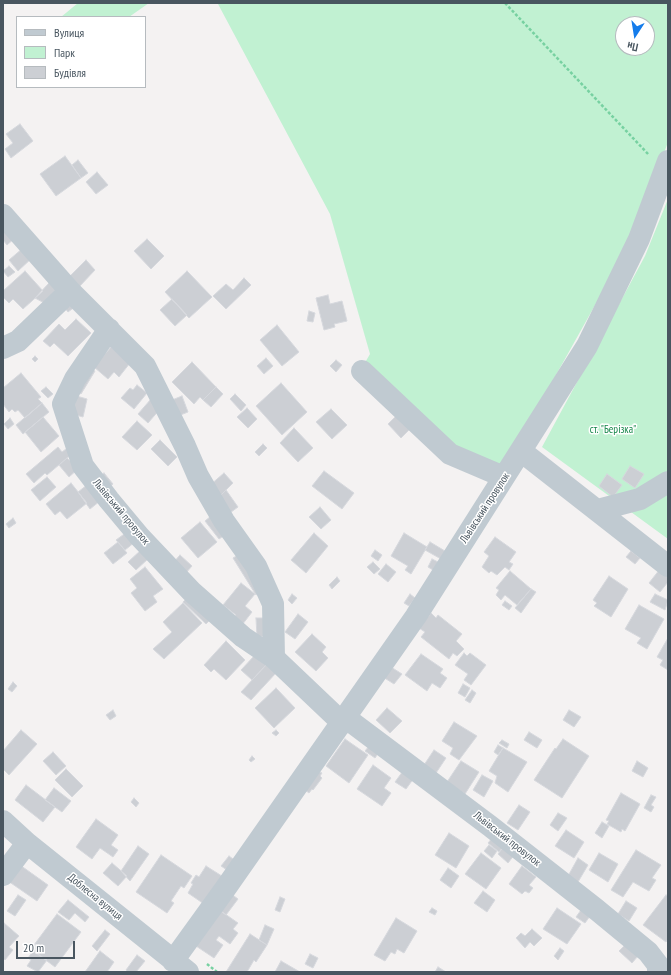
<!DOCTYPE html>
<html>
<head>
<meta charset="utf-8">
<style>
  body { margin:0 }
  #map { position:relative; width:671px; height:975px; overflow:hidden; background:#f4f2f2; font-family:"PT Sans Narrow",sans-serif }
  canvas { display:block }
  .frame { position:absolute; inset:0; border:4px solid #495660; pointer-events:none }
  .legend { position:absolute; left:16px; top:16px; width:130px; height:72px; box-sizing:border-box; background:#fff; border:1px solid #b6bbbf; margin:0; padding:5px 7px; list-style:none; font-size:12px; color:#495660 }
  .legend li { display:flex; align-items:center; gap:8px; height:20px }
  .legend b { width:20px; border:1px solid #b6bbbf }
  .north { position:absolute; left:615px; top:16px; width:40px; height:40px; box-sizing:border-box; background:#fff; border:1px solid #b6bbbf; border-radius:50%; rotate:192deg; font-size:11px; font-weight:700; line-height:16px; text-align:center; color:#495660 }
  .north::after { content:''; display:block; margin:auto; width:14px; height:18px; background:#157ceb; clip-path:polygon(50% 0,100% 100%,50% 72%,0 100%) }
  .scale { position:absolute; left:16px; top:941px; width:59px; height:18px; box-sizing:border-box; border:2px solid #495660; border-top:0; padding-left:5px; font-size:12px; line-height:14px; white-space:nowrap; color:#495660; -webkit-text-stroke:3px #fff; paint-order:stroke }
</style>
</head>
<body>
<div id="map">
<canvas width="671" height="975"></canvas>
<div class="frame"></div>
<ul class="legend">
<li><b style="height:5px;background:#c0cad1"></b>Вулиця</li>
<li><b style="height:11px;background:#c1f1d2"></b>Парк</li>
<li><b style="height:11px;background:#cccfd4"></b>Будівля</li>
</ul>
<div class="north">Пн</div>
<div class="scale">20 m</div>
</div>
<script>
const context = document.querySelector('canvas').getContext('2d');
context.lineJoin = 'round';
function paint(path, color) { context.fillStyle = color; context.fill(path, 'evenodd'); }
const shape = rows => new Path2D(rows.map(r => 'M' + r).join(''));
function stroke(path, color, width, dash) { context.strokeStyle = color; context.lineWidth = width; context.lineCap = dash ? 'butt' : 'round'; context.setLineDash(dash || []); context.stroke(path); }
function write(font, color, halo, rows, align = 'center') {
  context.font = font + ' "PT Sans Narrow",sans-serif'; context.lineWidth = 3; context.setLineDash([]); context.textBaseline = 'middle'; context.strokeStyle = halo; context.fillStyle = color; for (const [text, x, y, turn = 0] of rows) {
    context.save(); context.translate(x, y); context.rotate((+turn || 0) * Math.PI / 180); context.textAlign = isNaN(turn) ? turn : align; if (halo) context.strokeText(text, 0, 0); context.fillText(text, 0, 0); context.restore();
  }
}
paint(shape([
  [78,3,149,3,129,17,61,17],
  [210,3,668,3,668,142,632,239,495,484,359,373,370,354,330,214,218,4],
  [623,24,647,24,647,48,623,48],
  [668,199,668,539,542,447,645,256]
]), '#c1f1d2');
const building = shape([
  [20,124,33,141,11,158,5,149,13,143,6,134,20,124],
  [65,156,81,178,56,196,40,174,65,156],
  [78,160,88,173,81,178,72,165,78,160],
  [97,172,108,185,96,194,86,182,97,172],
  [3,226,16,237,7,245,3,240,3,226],
  [147,239,164,256,151,269,134,251,147,239],
  [23,248,32,258,18,271,9,260,23,248],
  [86,260,95,270,79,287,69,277,86,260],
  [9,266,15,272,8,277,3,271,9,266],
  [25,271,43,291,23,309,13,299,9,303,3,297,3,291,25,271],
  [187,271,212,297,189,318,165,292,187,271],
  [244,278,251,285,226,309,213,296,226,284,233,290,244,278],
  [49,283,60,291,48,305,35,298,49,283],
  [328,295,330,304,342,301,347,321,334,324,335,327,324,330,316,298,328,295],
  [172,299,187,315,175,326,160,310,172,299],
  [76,306,68,312,64,307,76,306],
  [309,311,315,313,313,322,307,321,309,311],
  [76,319,91,333,68,356,54,343,50,347,43,341,59,324,65,330,76,319],
  [277,325,299,352,282,366,260,340,277,325],
  [111,347,130,363,119,377,114,372,108,379,94,367,111,347],
  [35,356,38,359,35,362,32,359,35,356],
  [266,358,273,366,264,374,257,366,266,358],
  [336,360,342,365,336,372,330,366,336,360],
  [192,362,216,387,203,400,200,397,194,404,172,382,192,362],
  [89,368,95,371,81,394,75,390,89,368],
  [21,373,41,397,38,399,42,403,25,418,18,410,15,412,12,409,9,412,3,404,3,388,21,373],
  [281,383,307,412,282,435,256,406,281,383],
  [137,385,147,393,134,409,121,398,130,388,133,390,137,385],
  [46,387,53,394,48,398,41,391,46,387],
  [216,387,223,394,211,407,203,400,216,387],
  [235,394,246,405,241,411,230,399,235,394],
  [73,395,87,399,83,417,69,413,73,395],
  [182,396,188,412,178,416,172,400,182,396],
  [151,399,161,408,148,423,138,414,151,399],
  [42,403,49,412,23,434,16,425,42,403],
  [247,408,257,419,248,428,237,417,247,408],
  [331,409,347,425,332,439,316,422,331,409],
  [397,415,410,429,401,438,388,424,397,415],
  [43,417,59,436,41,452,25,432,43,417],
  [10,418,14,424,8,429,4,424,10,418],
  [137,421,152,435,137,450,122,437,137,421],
  [294,428,313,448,298,462,280,443,294,428],
  [160,440,177,457,168,466,151,449,160,440],
  [263,444,267,448,259,456,255,452,263,444],
  [70,446,73,453,47,475,45,473,34,483,26,474,58,447,62,452,70,446],
  [67,458,78,469,69,477,59,465,67,458],
  [630,466,644,474,635,488,622,479,630,466],
  [324,471,354,493,342,509,312,486,324,471],
  [104,473,113,484,108,488,99,477,104,473],
  [224,473,233,483,220,496,209,486,224,473],
  [607,474,622,485,613,497,599,486,607,474],
  [47,477,56,487,40,501,31,490,47,477],
  [71,483,87,503,67,519,60,511,55,515,46,504,71,483],
  [87,485,100,501,90,509,78,492,87,485],
  [226,490,238,507,227,515,220,496,226,490],
  [320,507,331,520,321,529,309,517,320,507],
  [211,516,225,535,219,539,205,521,211,516],
  [13,518,16,523,9,528,6,524,13,518],
  [200,522,217,542,198,558,181,538,200,522],
  [127,532,135,542,125,550,116,540,127,532],
  [314,533,328,546,306,573,291,560,314,533],
  [404,533,427,547,411,574,405,570,408,566,391,556,404,533],
  [495,537,516,552,509,562,513,564,509,570,505,567,497,575,491,571,489,573,482,567,489,556,484,552,495,537],
  [118,542,127,553,113,564,104,553,118,542],
  [430,542,445,551,441,559,425,550,430,542],
  [141,550,149,558,136,570,128,562,141,550],
  [375,550,382,555,378,561,371,556,375,550],
  [631,551,640,558,635,564,626,557,631,551],
  [240,554,262,591,256,595,233,558,240,554],
  [180,555,192,566,185,574,173,563,180,555],
  [432,559,438,562,433,570,428,567,432,559],
  [373,562,380,569,374,574,367,567,373,562],
  [386,564,396,572,388,582,378,574,386,564],
  [145,567,163,589,153,596,157,602,145,611,131,593,137,588,130,579,145,567],
  [660,569,668,574,668,582,660,592,649,583,660,569],
  [510,571,531,589,517,605,505,595,501,600,496,595,499,590,496,588,510,571],
  [609,576,628,589,611,617,594,606,597,603,593,600,609,576],
  [337,577,340,581,332,589,329,585,337,577],
  [241,583,255,594,245,606,252,612,242,625,234,618,236,615,223,605,241,583],
  [531,589,536,592,521,613,515,608,531,589],
  [292,594,297,598,292,604,288,600,292,594],
  [410,594,415,598,409,606,404,603,410,594],
  [655,594,668,600,665,610,650,602,655,594],
  [188,597,211,619,206,624,183,602,188,597],
  [505,601,512,606,509,610,502,605,505,601],
  [183,603,202,623,164,659,153,649,172,632,163,622,183,603],
  [639,605,664,619,647,649,637,643,641,638,625,629,639,605],
  [431,613,436,618,438,615,462,634,456,641,464,649,457,656,453,653,449,659,421,637,425,632,419,628,431,613],
  [298,614,308,622,295,639,285,632,298,614],
  [256,618,267,618,267,636,257,637,256,618],
  [312,634,326,647,322,652,328,658,316,671,295,652,312,634],
  [668,638,668,670,660,665,663,660,657,657,668,638],
  [226,641,245,660,226,680,214,669,211,672,204,665,226,641],
  [464,653,467,656,470,653,486,665,471,685,464,680,468,674,455,665,464,653],
  [421,654,443,669,440,673,447,678,440,688,432,683,427,691,405,675,421,654],
  [255,655,267,664,252,680,241,670,255,655],
  [267,664,276,673,251,700,241,692,267,664],
  [391,667,402,674,394,684,383,677,391,667],
  [13,682,17,686,12,692,8,689,13,682],
  [463,684,470,688,465,697,458,693,463,684],
  [276,688,295,708,274,728,255,708,276,688],
  [472,690,476,693,470,703,465,700,472,690],
  [387,708,402,721,390,733,376,720,387,708],
  [113,710,116,716,110,720,106,715,113,710],
  [569,710,581,717,574,727,563,720,569,710],
  [454,722,477,736,459,760,450,754,453,748,442,741,454,722],
  [21,730,37,744,9,775,3,769,3,751,21,730],
  [276,730,279,733,276,736,272,733,276,730],
  [529,732,542,740,537,748,524,740,529,732],
  [345,739,368,755,349,783,326,766,345,739],
  [563,739,589,756,562,798,534,780,555,748,556,749,563,739],
  [502,740,509,744,507,748,499,743,502,740],
  [498,745,503,748,498,755,494,752,498,745],
  [369,746,379,752,375,758,365,751,369,746],
  [503,748,527,762,508,792,495,783,497,776,489,771,503,748],
  [434,750,446,758,436,773,424,765,434,750],
  [53,752,66,766,56,775,43,761,53,752],
  [252,756,255,759,251,762,249,760,252,756],
  [461,761,479,772,465,794,447,782,461,761],
  [637,761,648,768,643,777,632,771,637,761],
  [373,765,391,778,384,788,391,793,382,806,357,789,373,765],
  [66,769,83,786,72,797,55,780,66,769],
  [403,771,414,778,406,789,395,782,403,771],
  [320,772,322,773,320,776,322,778,313,790,312,789,309,793,302,788,320,772],
  [482,775,493,781,484,797,473,790,482,775],
  [26,785,55,807,43,822,15,800,26,785],
  [54,788,71,801,62,812,45,800,54,788],
  [621,793,640,804,625,831,622,829,621,832,607,824,609,821,606,820,621,793],
  [651,795,656,797,651,805,654,807,651,812,644,808,651,795],
  [134,798,139,803,136,807,131,802,134,798],
  [519,805,530,812,518,830,507,823,519,805],
  [558,813,567,818,558,831,550,825,558,813],
  [96,819,118,835,111,845,118,850,113,857,100,848,92,859,76,847,96,819],
  [602,822,609,826,602,838,595,833,602,822],
  [566,830,584,842,574,858,555,846,566,830],
  [449,833,469,846,456,868,435,855,449,833],
  [493,837,504,846,499,852,488,843,493,837],
  [489,845,497,851,492,858,484,851,489,845],
  [138,846,149,854,130,881,121,871,138,846],
  [504,846,515,854,508,863,498,854,504,846],
  [636,850,661,865,652,878,656,880,649,891,633,882,623,897,611,890,636,850],
  [481,853,501,868,486,889,465,874,481,853],
  [599,853,618,864,608,882,589,870,599,853],
  [161,855,192,876,184,888,181,886,171,901,174,903,167,913,136,892,161,855],
  [229,856,237,862,230,872,221,866,229,856],
  [578,858,588,865,578,882,568,876,578,858],
  [112,863,127,876,118,886,103,873,112,863],
  [20,865,48,885,37,901,8,881,20,865],
  [206,866,225,878,207,906,188,893,193,884,191,883,196,875,199,877,206,866],
  [522,866,536,877,529,885,533,888,529,893,525,891,522,894,509,884,522,866],
  [448,868,459,876,451,888,440,880,448,868],
  [483,891,495,900,487,912,474,903,483,891],
  [230,893,238,899,226,915,218,909,230,893],
  [18,895,26,900,15,916,7,911,18,895],
  [666,895,668,896,668,939,666,942,643,925,666,895],
  [280,897,285,899,280,912,275,910,280,897],
  [68,900,89,917,85,922,75,913,69,920,58,912,68,900],
  [626,901,637,908,629,921,618,914,626,901],
  [432,908,437,911,435,915,429,912,432,908],
  [557,908,581,924,567,944,543,929,557,908],
  [218,909,238,923,233,929,238,933,230,944,219,936,216,940,223,945,214,958,193,944,218,909],
  [581,910,590,916,585,923,576,917,581,910],
  [57,914,81,932,55,967,31,949,57,914],
  [396,918,417,931,404,953,397,949,395,954,391,952,385,961,374,955,396,918],
  [4,923,19,936,9,947,13,950,5,960,3,958,4,923],
  [265,925,274,929,267,945,259,940,265,925],
  [532,929,542,938,534,946,530,942,525,948,516,938,521,933,525,936,532,929],
  [105,930,110,934,97,951,92,946,105,930],
  [250,934,267,945,256,962,254,960,247,972,226,972,250,934],
  [625,945,638,956,632,963,619,951,625,945],
  [560,948,564,951,558,960,554,956,560,948],
  [33,951,47,960,38,972,27,966,31,960,28,958,33,951],
  [100,951,114,962,107,972,85,972,100,951],
  [310,954,318,958,313,968,305,964,310,954],
  [137,955,145,961,136,972,128,972,126,970,137,955],
  [281,961,300,972,275,972,281,961],
  [438,967,446,972,435,972,438,967]
]);
paint(building, '#cccfd4');
stroke(building, '#d6d8dd', 1);
stroke(shape([
  [505,3,649,155],
  [207,964,217,972]
]), '#77d1a1', 2.5, [3, 2]);
stroke(shape([
  [3,215,70,291,145,366,185,446,198,476,224,521,256,566,273,604,274,658,334,715,354,724,490,826,597,910,648,952,658,965,658,972],
  [109,329,75,379,63,404,83,466,109,500,139,536,192,592,243,637,274,658],
  [3,348,18,341,70,291],
  [362,371,450,454,504,477],
  [521,451,668,566],
  [598,510,640,499,668,482],
  [3,821,27,843,188,972],
  [3,875,27,843],
  [173,961,225,889,416,616,587,346,639,239,668,161]
]), '#c0cad1', 22);
write('11px', '#158649', '#fff', [
  ["ст. \"Берізка\"",613,430]
]);
write('11px', '#495660', '#fff', [
  ["Львівський провулок",485,508,-57],
  ["Львівський провулок",121,512,50],
  ["Львівський провулок",507,839,38],
  ["Доблесна вулиця",95,897,39]
]);
</script>
</body>
</html>
